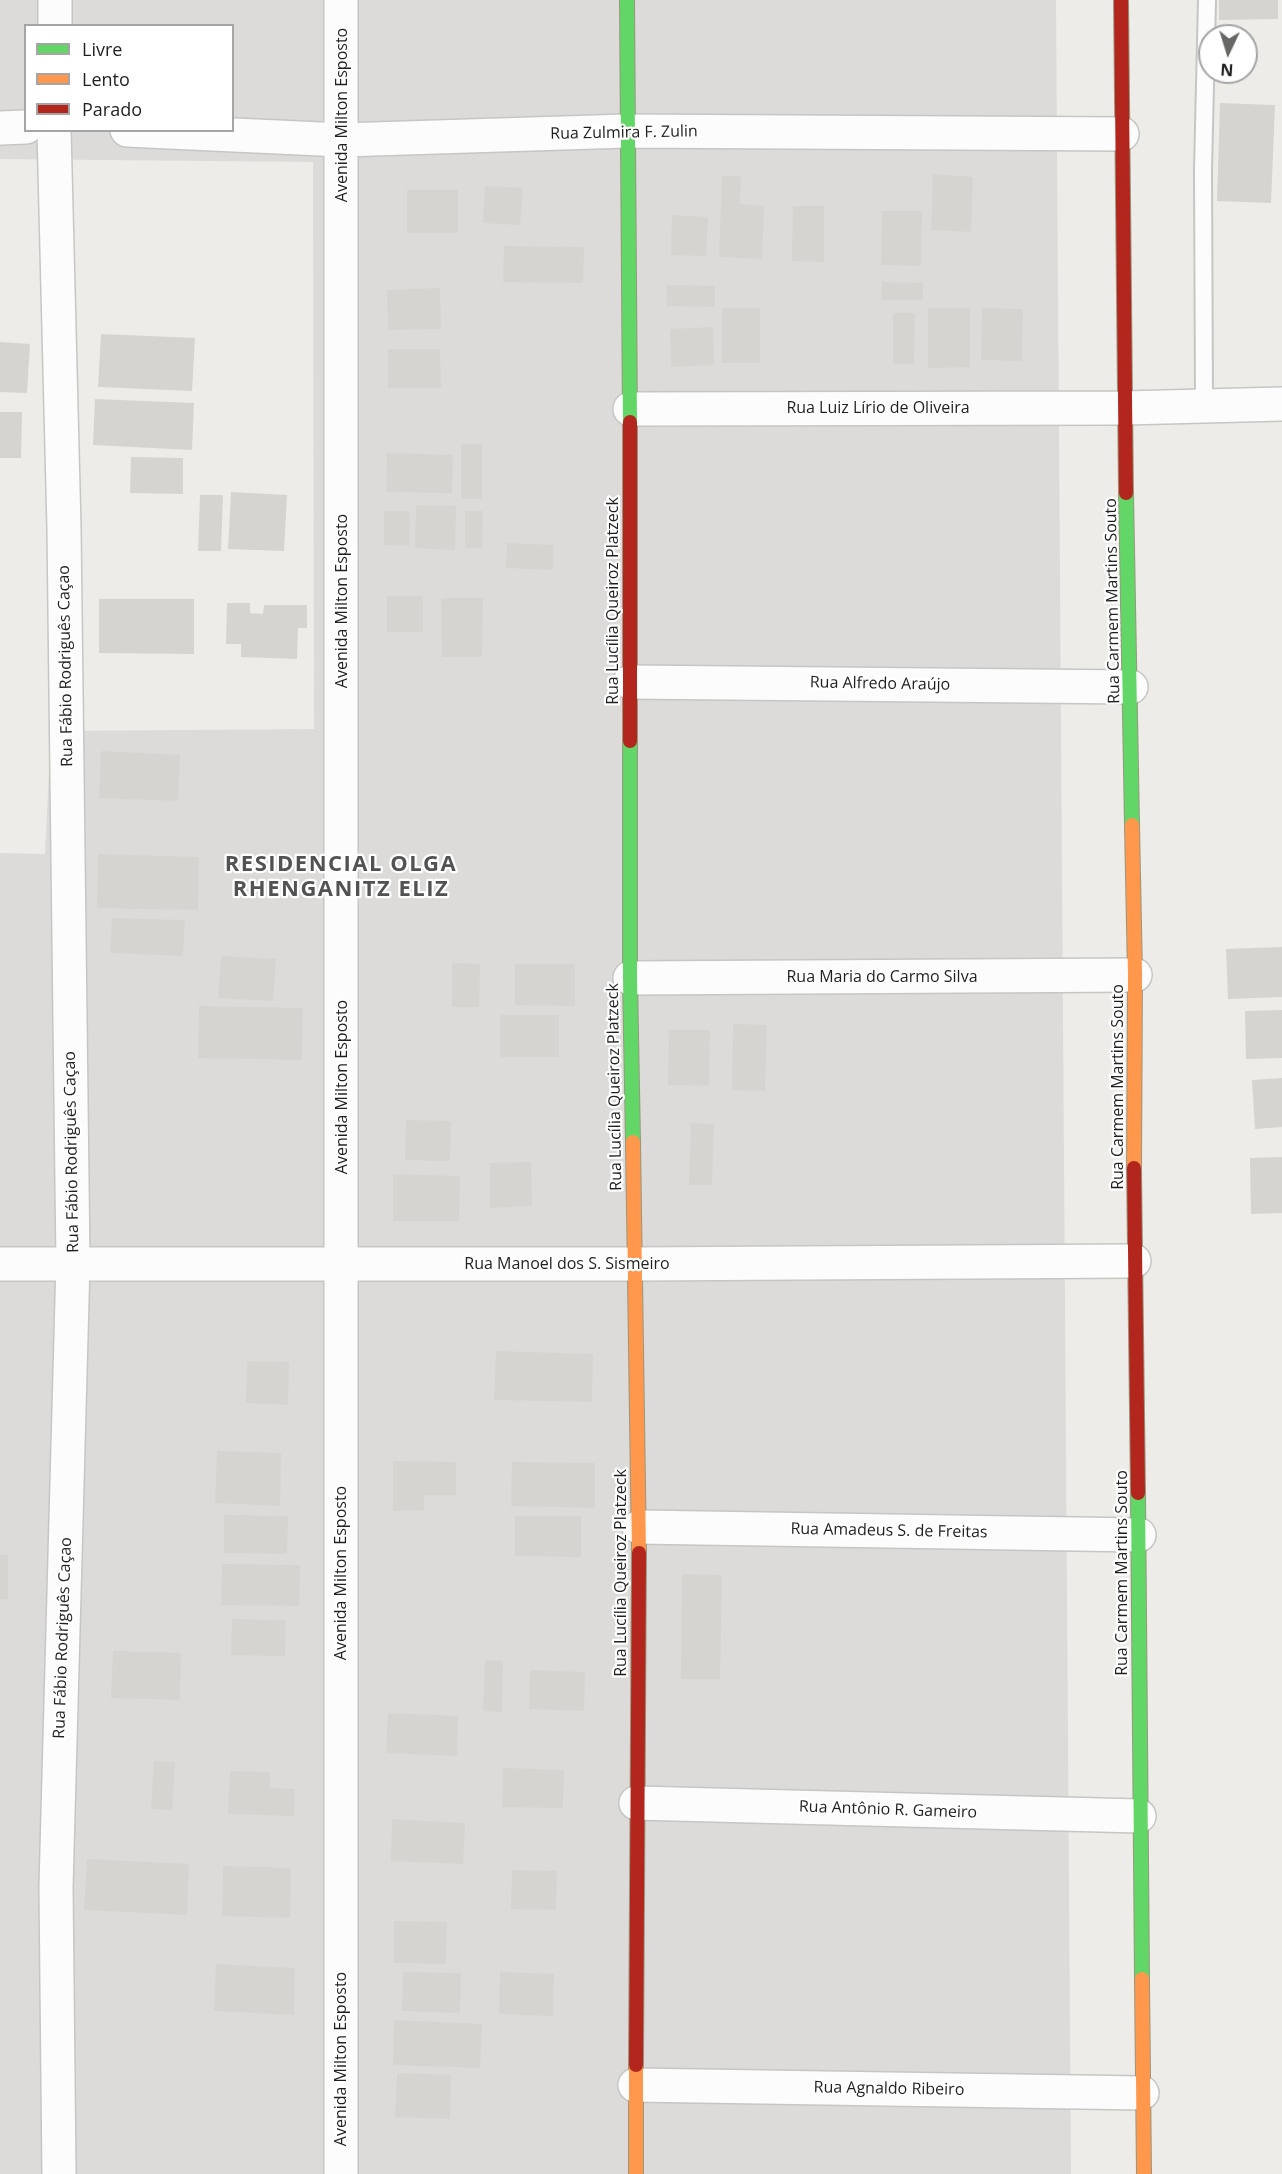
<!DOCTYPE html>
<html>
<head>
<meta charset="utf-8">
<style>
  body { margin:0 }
  #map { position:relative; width:1282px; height:2174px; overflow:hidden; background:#eeece8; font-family:"Open Sans",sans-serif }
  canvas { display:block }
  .legend { position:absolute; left:24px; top:24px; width:210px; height:108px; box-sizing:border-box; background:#fff; border:2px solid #a5a5a5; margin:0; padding:8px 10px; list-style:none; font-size:18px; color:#1f1f1f }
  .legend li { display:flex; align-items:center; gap:12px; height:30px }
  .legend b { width:30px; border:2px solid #a5a5a5 }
  .north { position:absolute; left:1198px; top:24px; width:60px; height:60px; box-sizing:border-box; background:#fff; border:2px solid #a5a5a5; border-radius:50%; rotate:184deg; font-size:16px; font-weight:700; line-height:24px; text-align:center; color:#1f1f1f }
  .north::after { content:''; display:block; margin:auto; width:21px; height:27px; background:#676765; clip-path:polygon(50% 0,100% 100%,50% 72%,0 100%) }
</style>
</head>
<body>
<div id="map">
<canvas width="1282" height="2174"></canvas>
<ul class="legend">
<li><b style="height:8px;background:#63d668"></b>Livre</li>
<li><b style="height:8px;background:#ff974d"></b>Lento</li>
<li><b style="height:8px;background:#b3261e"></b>Parado</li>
</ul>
<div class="north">N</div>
</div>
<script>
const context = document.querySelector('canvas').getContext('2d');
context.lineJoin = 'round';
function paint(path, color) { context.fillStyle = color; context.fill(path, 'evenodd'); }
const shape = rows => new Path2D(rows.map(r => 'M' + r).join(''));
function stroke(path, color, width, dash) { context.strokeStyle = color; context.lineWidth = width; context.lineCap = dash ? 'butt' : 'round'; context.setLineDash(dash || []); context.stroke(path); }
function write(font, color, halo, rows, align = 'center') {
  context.font = font + ' "Open Sans",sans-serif'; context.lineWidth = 4.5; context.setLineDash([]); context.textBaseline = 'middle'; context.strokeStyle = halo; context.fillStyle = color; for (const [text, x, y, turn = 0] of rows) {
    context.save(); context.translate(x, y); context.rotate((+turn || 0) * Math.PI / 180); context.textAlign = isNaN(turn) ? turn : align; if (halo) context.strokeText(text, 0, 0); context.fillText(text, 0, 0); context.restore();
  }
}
paint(shape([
  [0,0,1056,0,1071,2174,0,2174,0,853,45,854,51,731,314,729,313,162,0,159],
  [26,26,232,26,232,130,26,130]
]), '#dddbd9');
paint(shape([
  [164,1067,242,1069,260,1105,230,1115,248,1163,228,1177,216,1167,197,1166,185,1174,166,1165,168,1126,142,1114]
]), '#dcdbd9');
paint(shape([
  [1219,0,1278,0,1278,19,1219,20],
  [1220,103,1275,105,1271,203,1217,201],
  [933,174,973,177,971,232,931,230],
  [722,176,741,176,740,204,764,206,762,259,719,257],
  [485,186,523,188,520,225,483,223],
  [407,190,458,190,458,233,407,233],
  [793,206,824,206,824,262,792,261],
  [882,211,922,211,921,266,881,265],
  [672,215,708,217,706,256,671,255],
  [504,246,584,247,583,283,503,282],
  [882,282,923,283,923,300,881,300],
  [667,285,715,286,715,307,666,306],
  [440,288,441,329,388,330,387,290],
  [722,308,760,308,760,363,722,363],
  [928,308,970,308,970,367,928,368],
  [982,308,1023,309,1022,361,981,360],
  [893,313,915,313,914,364,893,364],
  [713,327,714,365,671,367,670,329],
  [101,334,195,338,192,391,98,387],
  [0,342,30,344,27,393,0,392],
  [388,349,440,349,441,388,388,388],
  [95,399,194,403,192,450,93,445],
  [0,412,22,412,21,458,0,458],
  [461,444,482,444,482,499,461,499],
  [387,453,453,455,452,493,386,492],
  [131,457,183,458,183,494,130,493],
  [231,492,287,495,284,551,228,549],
  [200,495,223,495,221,551,198,551],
  [416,505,456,506,455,550,415,548],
  [384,511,410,511,409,546,384,545],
  [465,511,483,511,482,548,465,548],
  [507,543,554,545,553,570,506,568],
  [387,596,423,596,423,632,387,632],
  [441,598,483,598,482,657,442,657],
  [99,599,194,599,194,654,99,653],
  [227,603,250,603,250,613,263,614,264,605,307,605,307,628,298,628,297,659,241,657,241,644,226,644],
  [101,751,180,755,178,801,99,798],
  [98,854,199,857,198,910,97,908],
  [112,918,185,920,183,956,110,953],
  [1282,947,1282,997,1228,999,1226,949],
  [221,956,276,959,273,1001,218,998],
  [452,963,480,964,479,1007,452,1007],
  [515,964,575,964,575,1006,515,1005],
  [199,1006,303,1008,302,1060,198,1058],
  [1282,1010,1282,1058,1246,1059,1245,1011],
  [500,1015,559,1015,559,1057,500,1057],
  [733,1024,767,1025,765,1091,732,1090],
  [669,1030,710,1030,709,1086,668,1085],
  [1282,1078,1282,1127,1255,1129,1252,1080],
  [406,1120,451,1121,450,1161,405,1160],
  [691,1123,714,1124,712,1185,689,1185],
  [1282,1157,1282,1213,1251,1214,1250,1158],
  [531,1162,532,1206,490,1208,490,1163],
  [393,1174,460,1176,459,1221,393,1221],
  [496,1351,593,1354,592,1402,494,1400],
  [247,1361,289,1362,288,1405,246,1403],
  [217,1451,281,1453,280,1506,215,1503],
  [393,1461,456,1462,456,1495,424,1495,424,1510,393,1511],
  [512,1462,595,1463,595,1508,511,1506],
  [224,1515,288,1516,287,1554,224,1553],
  [515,1516,581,1516,581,1557,515,1556],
  [0,1555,8,1555,8,1599,0,1599],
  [222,1564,300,1565,299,1606,221,1605],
  [682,1574,722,1575,720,1679,681,1679],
  [232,1619,286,1620,285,1656,231,1655],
  [113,1651,181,1653,180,1700,111,1698],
  [485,1660,503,1661,502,1712,483,1711],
  [530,1670,585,1672,584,1711,529,1709],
  [388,1713,458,1716,457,1756,386,1753],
  [154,1761,175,1762,172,1810,151,1809],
  [503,1768,564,1770,563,1808,502,1807],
  [230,1771,270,1772,270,1788,295,1789,294,1816,228,1814],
  [392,1819,465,1823,463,1864,391,1861],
  [87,1859,189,1864,187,1915,84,1910],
  [223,1866,291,1868,290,1918,222,1916],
  [512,1870,557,1871,556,1910,511,1909],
  [394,1921,447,1922,446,1964,394,1963],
  [216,1964,295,1968,294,2015,214,2011],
  [403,1972,461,1973,460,2013,402,2011],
  [500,1972,554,1974,553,2016,499,2014],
  [394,2020,482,2024,480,2068,393,2065],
  [397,2073,451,2075,450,2119,395,2117]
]), '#d6d4d0');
const lane = shape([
  [1204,405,1203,170,1207,0]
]);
const street = shape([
  [55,26,55,0],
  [0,128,26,127],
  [54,130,64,528,73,1263,56,1887,59,2174],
  [127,130,342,140,626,131,1122,134],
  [630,409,1125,408,1282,404],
  [630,682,1131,687],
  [630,978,1135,975],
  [0,1264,635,1264,1134,1261],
  [639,1527,1139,1535],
  [636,1803,1139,1816],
  [635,2085,1142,2093],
  [341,2174,341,0]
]);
const fast = shape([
  [627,0,630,422],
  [1126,493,1132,825],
  [630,741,630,978,633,1142],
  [1138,1493,1142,1979]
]);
const slow = shape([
  [1132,825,1135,975,1134,1168],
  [633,1142,639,1553],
  [1142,1979,1144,2174],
  [636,2065,636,2174]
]);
const jam = shape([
  [1121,0,1126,493],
  [630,422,630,741],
  [1134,1168,1138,1493],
  [636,2065,639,1553]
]);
stroke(lane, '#c6c6c4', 20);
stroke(street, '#c6c6c4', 36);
stroke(fast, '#97987f', 16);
stroke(slow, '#97987f', 16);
stroke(jam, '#97987f', 16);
stroke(lane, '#fcfcfc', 16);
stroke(street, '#fcfcfc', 33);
stroke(fast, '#63d668', 14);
stroke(slow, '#ff974d', 14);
stroke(jam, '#b3261e', 14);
write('16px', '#1f1f1f', '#fff', [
  ["Avenida Milton Esposto",342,115,-90],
  ["Rua Zulmira F. Zulin",624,133,-1],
  ["Rua Luiz Lírio de Oliveira",878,408],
  ["Avenida Milton Esposto",342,601,-90],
  ["Rua Lucília Queiroz Platzeck",613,601,-90],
  ["Rua Carmem Martins Souto",1113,601,-91],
  ["Rua Fábio Rodriguês Caçao",66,666,-91],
  ["Rua Alfredo Araújo",880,684,1],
  ["Rua Maria do Carmo Silva",882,977],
  ["Avenida Milton Esposto",342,1087,-90],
  ["Rua Lucília Queiroz Platzeck",615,1087,-91],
  ["Rua Carmem Martins Souto",1118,1087,-90],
  ["Rua Fábio Rodriguês Caçao",72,1152,-91],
  ["Rua Manoel dos S. Sismeiro",567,1264],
  ["Rua Amadeus S. de Freitas",889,1531,1],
  ["Avenida Milton Esposto",341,1573,-90],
  ["Rua Lucília Queiroz Platzeck",621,1573,-90],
  ["Rua Carmem Martins Souto",1122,1573,-90],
  ["Rua Fábio Rodriguês Caçao",63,1638,-88],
  ["Rua Antônio R. Gameiro",888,1810,2],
  ["Avenida Milton Esposto",341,2059,-90],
  ["Rua Agnaldo Ribeiro",889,2089,1]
]);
context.letterSpacing = '1.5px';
write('bold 22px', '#525252', '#fff', [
  ["RESIDENCIAL OLGA",341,865],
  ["RHENGANITZ ELIZ",341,890]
]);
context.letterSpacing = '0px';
</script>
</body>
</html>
